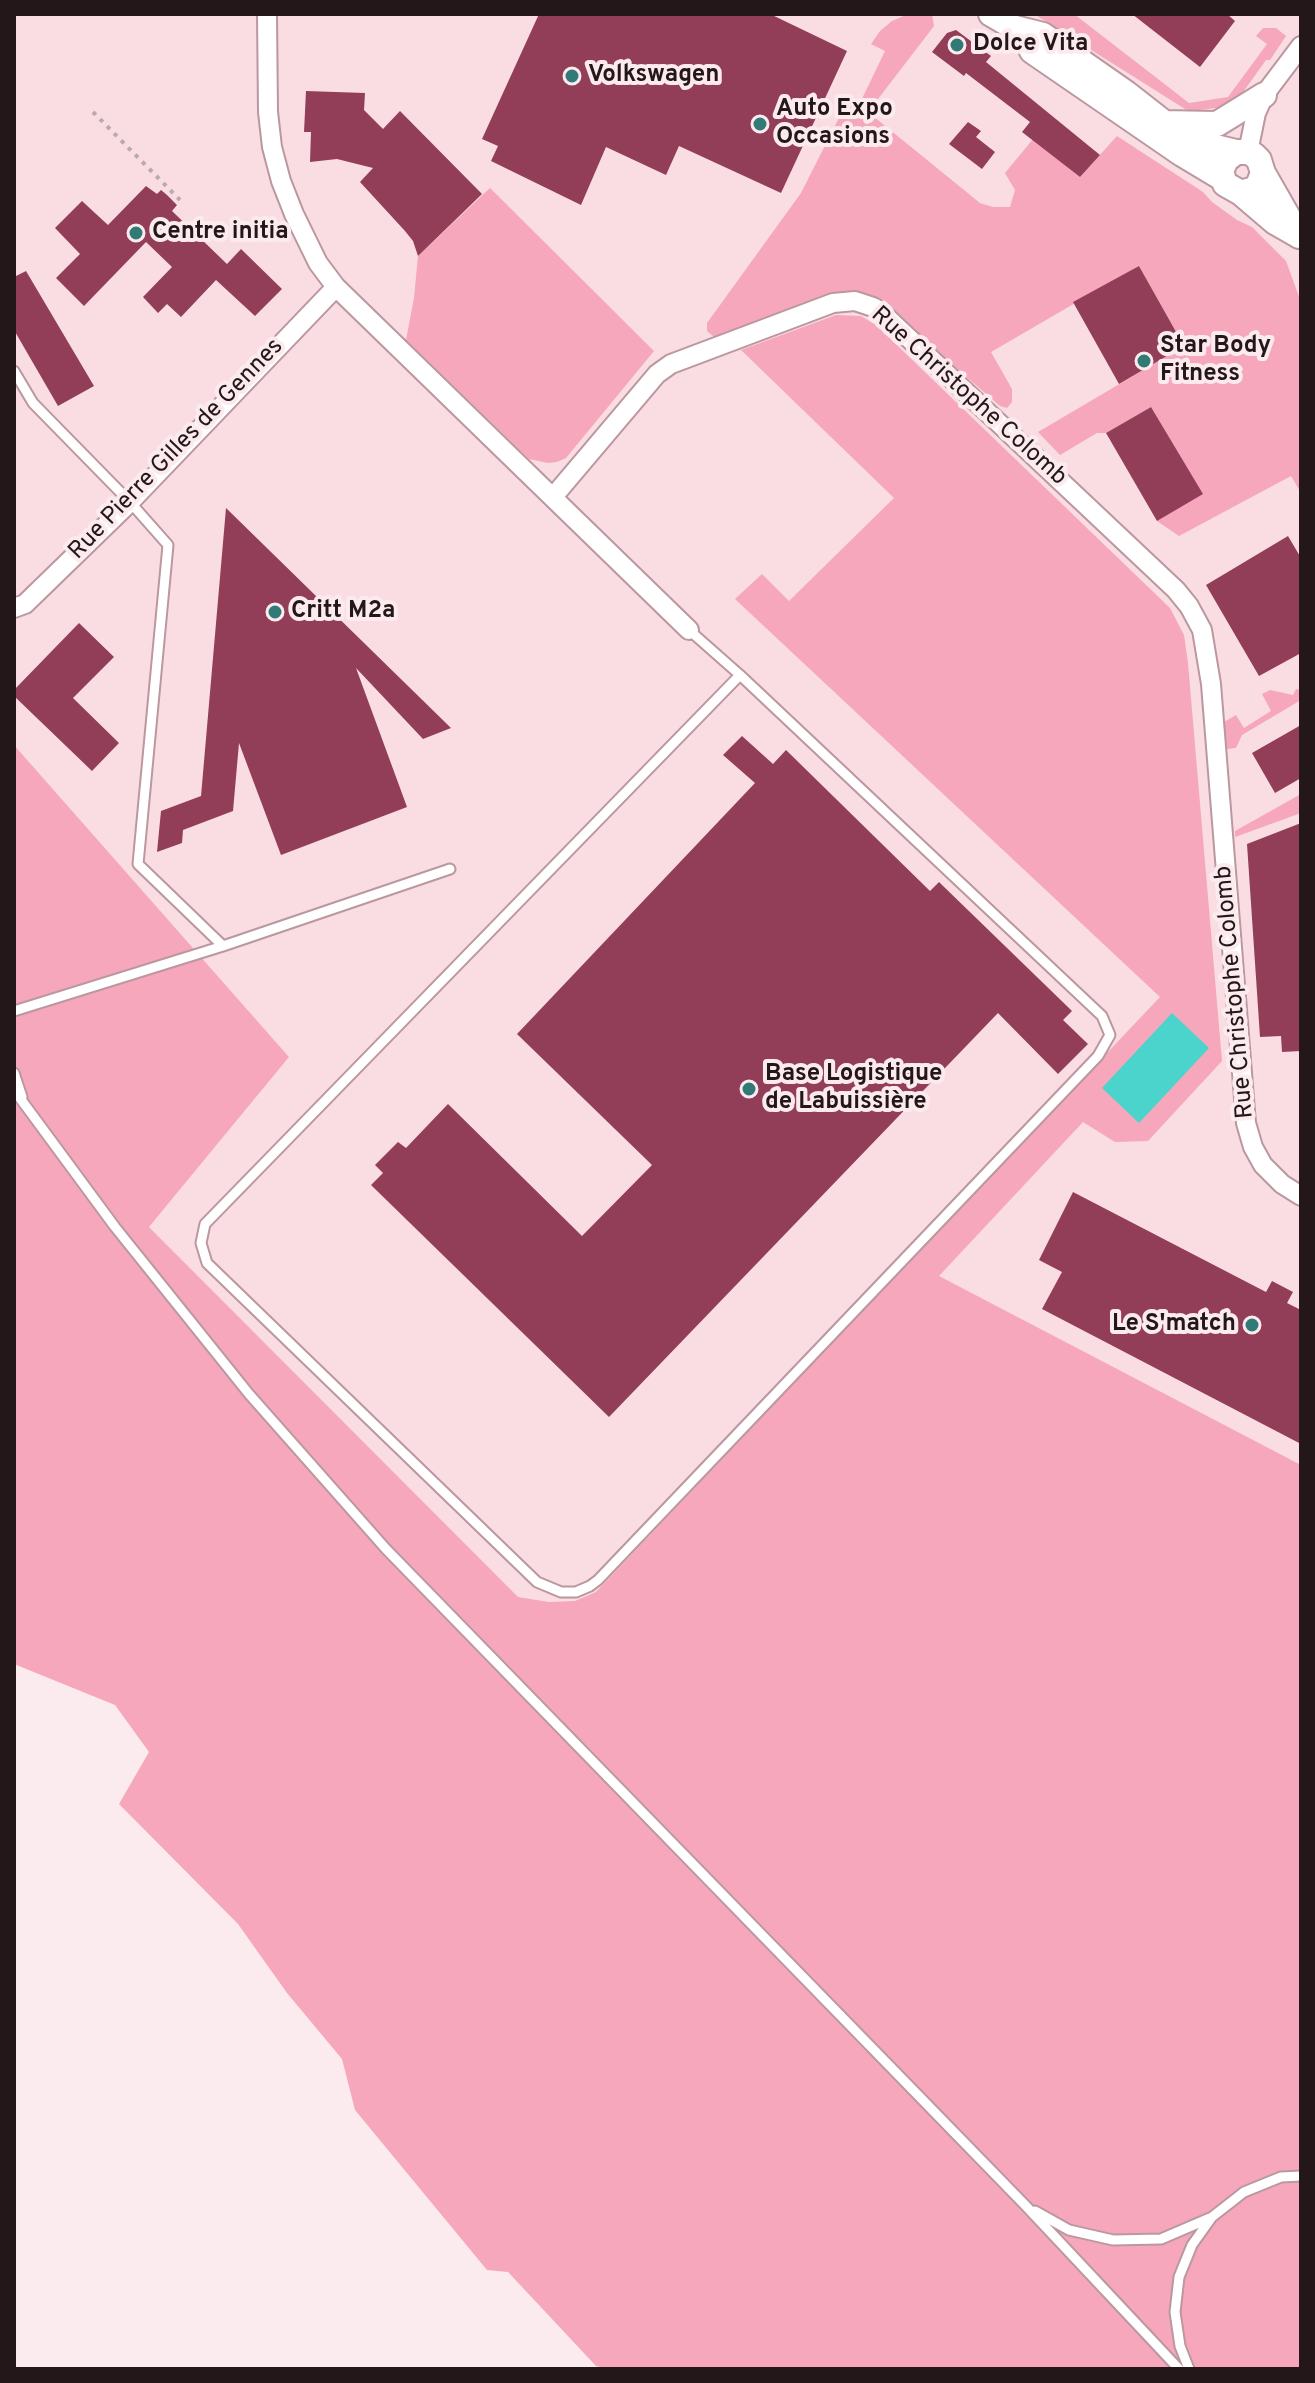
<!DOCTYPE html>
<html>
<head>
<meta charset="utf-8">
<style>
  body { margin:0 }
  #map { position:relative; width:1315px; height:2383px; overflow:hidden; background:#fbebee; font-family:Overpass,sans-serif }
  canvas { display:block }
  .frame { position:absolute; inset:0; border:16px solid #24171a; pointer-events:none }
</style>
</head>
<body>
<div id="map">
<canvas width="1315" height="2383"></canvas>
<div class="frame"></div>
</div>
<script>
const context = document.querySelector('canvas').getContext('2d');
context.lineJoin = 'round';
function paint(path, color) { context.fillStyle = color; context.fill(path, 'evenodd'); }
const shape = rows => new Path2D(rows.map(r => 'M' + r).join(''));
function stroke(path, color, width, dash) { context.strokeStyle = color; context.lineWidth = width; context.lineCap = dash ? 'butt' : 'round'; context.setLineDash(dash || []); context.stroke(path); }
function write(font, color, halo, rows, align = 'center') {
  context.font = font + ' Overpass,sans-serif'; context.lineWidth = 8; context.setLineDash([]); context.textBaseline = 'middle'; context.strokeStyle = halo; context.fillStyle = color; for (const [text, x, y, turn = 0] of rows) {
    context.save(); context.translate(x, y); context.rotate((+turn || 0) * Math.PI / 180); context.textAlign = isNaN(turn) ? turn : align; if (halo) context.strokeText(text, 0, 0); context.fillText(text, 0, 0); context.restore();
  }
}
paint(shape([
  [14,14,1301,14,1301,1465,938,1277,557,1637,149,1227,289,1057,14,745]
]), '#f9dde3');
paint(shape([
  [932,14,934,26,868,112,980,203,993,207,1010,207,1015,190,1005,173,1033,139,1080,177,1117,136,1203,192,1212,202,1237,220,1252,227,1286,261,1301,302,1301,493,1291,476,1179,536,1157,521,1202,493,1151,407,1106,433,1097,433,1060,455,1038,432,1184,346,1139,266,991,352,1012,389,1012,402,1007,408,1000,406,872,295,832,292,714,337,707,331,707,323,801,193,849,98,860,103,885,51,871,44,880,31,892,21,906,15],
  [1034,14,1074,14,1189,103,1228,97,1267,44,1256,36,1263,28,1276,28,1286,36,1270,60,1266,60,1241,95,1223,107,1192,111,1185,109],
  [490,188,654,351,566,458,557,462,548,463,529,459,406,340,414,298,418,256],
  [836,315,861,316,876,325,1170,608,1184,635,1188,663,1222,1061,1148,1141,1115,1142,1083,1122,939,1276,1301,1465,1301,2369,609,2369,596,2366,508,2272,487,2270,355,2110,342,2059,287,1993,238,1924,119,1804,149,1752,115,1705,14,1664,14,745,289,1057,149,1227,518,1597,549,1602,575,1601,596,1592,1160,997,735,599,762,574,789,601,894,498,741,350],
  [1296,689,1301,690,1301,700,1242,735,1236,748,1226,749,1224,722,1236,715,1244,728,1271,711,1262,694,1270,690,1293,695],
  [1301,794,1301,813,1235,837,1235,831]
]), '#f6a7bb');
paint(shape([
  [1172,1013,1209,1048,1139,1123,1102,1088]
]), '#4ad4cb');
paint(shape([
  [539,14,770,14,847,51,781,193,679,146,666,175,606,147,581,205,491,161,498,146,482,139],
  [1132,14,1227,14,1235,21,1200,67],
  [956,30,991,56,986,62,1100,155,1080,177,1022,132,1030,122,966,73,964,76,932,52,947,33],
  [306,91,365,93,364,110,383,129,400,111,482,194,418,256,413,241,405,231,360,182,373,168,337,159,310,162,311,132,304,132],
  [968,122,981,131,976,137,995,152,982,169,949,144],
  [146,186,157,194,161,190,167,195,177,205,172,211,227,264,241,249,282,289,255,316,216,280,181,317,167,304,158,313,143,297,172,267,146,242,84,306,56,278,80,254,55,228,82,201,108,225],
  [1139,266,1184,346,1119,384,1073,302],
  [26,271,94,386,58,406,14,330,14,277],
  [1151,407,1203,494,1157,521,1106,433],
  [226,508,451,728,423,739,356,668,407,807,281,855,239,743,233,811,183,830,182,843,157,852,161,811,201,796],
  [1288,536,1301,558,1301,653,1259,676,1206,585],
  [79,623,114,657,73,698,119,743,92,771,14,696,14,690],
  [1301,725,1301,778,1275,793,1252,753],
  [742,736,773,764,786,750,930,891,939,882,1072,1011,1063,1020,1088,1044,1058,1074,998,1013,609,1417,371,1185,383,1173,375,1165,398,1142,406,1148,448,1104,582,1236,652,1165,517,1034,755,783,723,755],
  [1301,823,1301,1051,1282,1052,1281,1036,1260,1037,1247,844],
  [1073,1192,1266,1292,1272,1281,1293,1292,1287,1303,1301,1310,1301,1444,1042,1309,1062,1272,1039,1260]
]), '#933e58');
const lane = shape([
  [14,371,33,403,130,502,168,545,138,864,223,946,450,869],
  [689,630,740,675,1102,1016,1110,1035,1098,1056,598,1580,590,1586,576,1592,561,1592,537,1582,207,1263,201,1243,205,1224,740,675],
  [14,1011,223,946],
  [14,1073,22,1097],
  [14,1090,115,1227,249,1394,386,1549,1025,2205,1179,2369],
  [1035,2211,1069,2230,1113,2240,1161,2239,1210,2218],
  [1189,2369,1180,2346,1175,2312,1179,2277,1192,2245,1212,2217,1244,2192,1281,2177,1301,2176]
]);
const street = shape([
  [267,14,268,112,272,147,281,181,294,214,318,263,336,287,689,630],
  [1248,152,1256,113,1264,95,1301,46],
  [553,497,657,374,671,364,833,303,855,301,873,307,881,312,1176,590,1189,606,1202,630,1211,684,1246,1123,1253,1147,1263,1165,1282,1184,1301,1196],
  [14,608,25,604,130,502,336,287]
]);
const secondary = shape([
  [991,14,1015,28,1043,35,1126,93,1186,140,1236,152],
  [1022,30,1032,51,1182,154,1222,178],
  [1162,123,1217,124,1264,95],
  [1263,173,1257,188,1241,193,1225,184,1221,171,1226,160,1236,152,1248,152,1254,155,1259,160,1263,173,1299,236],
  [1241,193,1275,222,1296,234]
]);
stroke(lane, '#bb979f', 13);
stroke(street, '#bb979f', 22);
stroke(secondary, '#bb979f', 28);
stroke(shape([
  [93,112,180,200]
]), '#b9aaad', 4, [4, 6]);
stroke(lane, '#fff', 9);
stroke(street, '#fff', 18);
stroke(secondary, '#fff', 24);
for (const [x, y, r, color] of [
  [957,45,8,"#327a75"],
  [572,76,8,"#327a75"],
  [760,124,8,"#327a75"],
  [136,233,8,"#327a75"],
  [1144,361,8,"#327a75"],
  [275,612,8,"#327a75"],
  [749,1089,8,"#327a75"],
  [1252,1325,8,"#327a75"]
]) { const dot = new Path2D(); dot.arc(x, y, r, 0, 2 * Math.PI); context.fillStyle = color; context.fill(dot); stroke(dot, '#fbebee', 3); }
write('bold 24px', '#24171a', '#fbebee', [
  ["Dolce Vita",973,45],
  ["Volkswagen",588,76],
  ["Auto Expo",776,110],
  ["Occasions",776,138],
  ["Centre initia",152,233],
  ["Star Body",1160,347],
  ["Fitness",1160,375],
  ["Critt M2a",291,612],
  ["Base Logistique",765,1075],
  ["de Labuissière",765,1103],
  ["Le S'match",1236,1325,"right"]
], 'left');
write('24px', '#24171a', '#fbebee', [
  ["Rue Christophe Colomb",968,397,42],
  ["Rue Pierre Gilles de Gennes",177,450,-46],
  ["Rue Christophe Colomb",1236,992,-95]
]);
</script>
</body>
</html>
